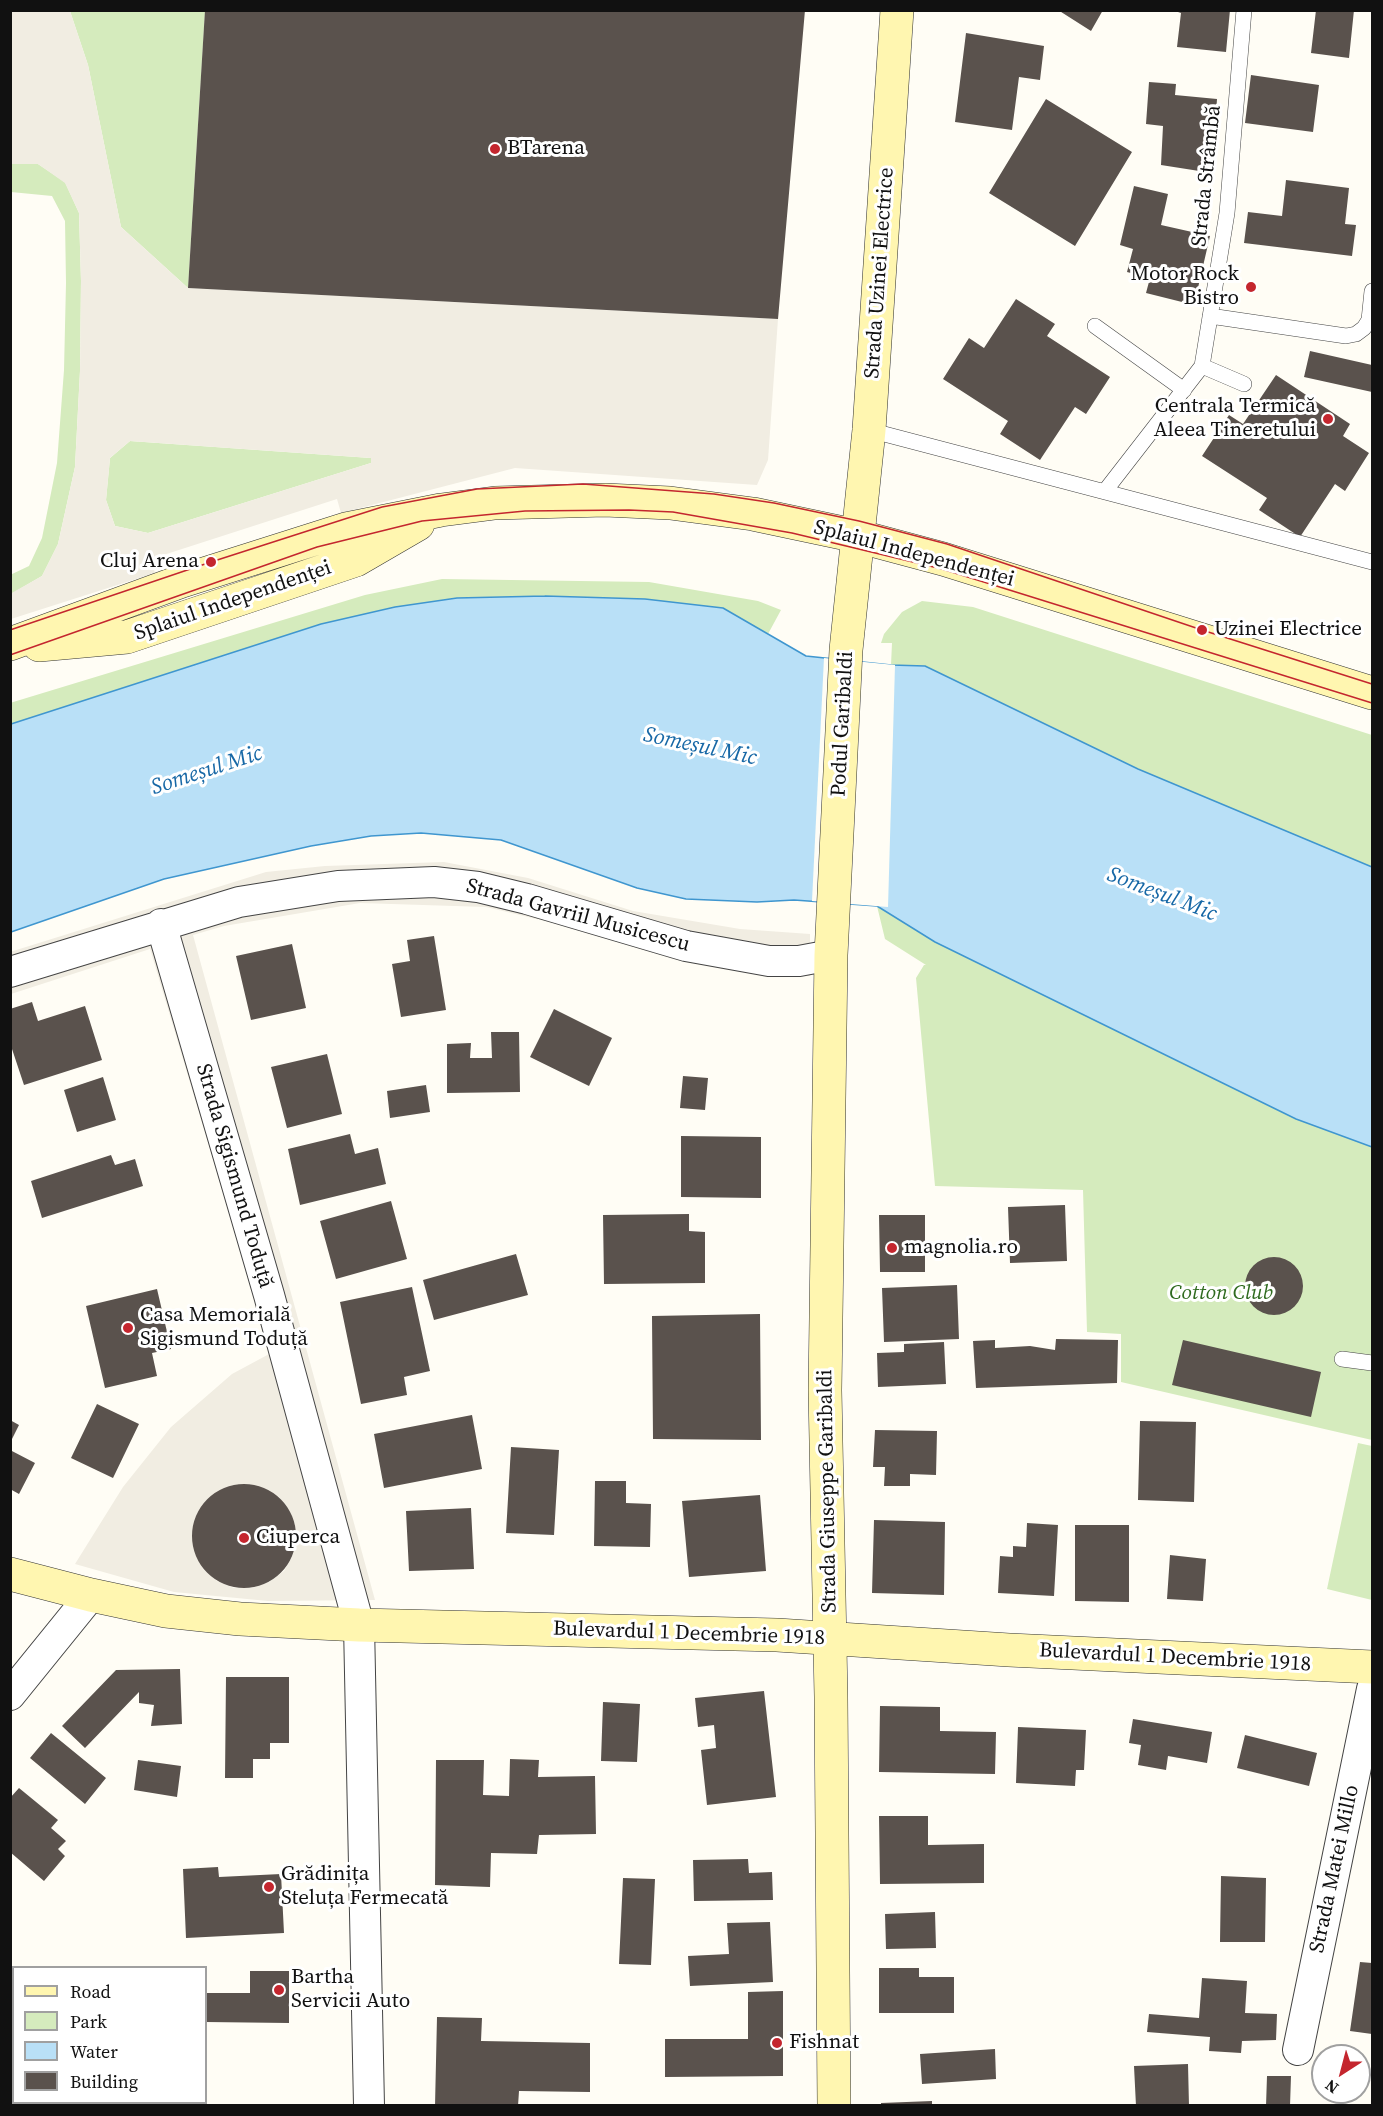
<!DOCTYPE html>
<html>
<head>
<meta charset="utf-8">
<style>
  body { margin:0 }
  #map { position:relative; width:1383px; height:2116px; overflow:hidden; background:#fffdf5; font-family:"Source Serif 4",serif }
  canvas { display:block }
  .frame { position:absolute; inset:0; border:12px solid #111; pointer-events:none }
  .legend { position:absolute; left:12px; top:1966px; width:195px; height:138px; box-sizing:border-box; background:#fff; border:2px solid #a0a0a0; margin:0; padding:8px 10px; list-style:none; font-size:18px; color:#111 }
  .legend li { display:flex; align-items:center; gap:12px; height:30px }
  .legend b { width:30px; border:2px solid #a0a0a0 }
  .north { position:absolute; left:1311px; top:2044px; width:60px; height:60px; box-sizing:border-box; background:#fff; border:2px solid #a0a0a0; border-radius:50%; rotate:216deg; font-size:16px; font-weight:700; line-height:24px; text-align:center; color:#111 }
  .north::after { content:''; display:block; margin:auto; width:21px; height:27px; background:#c4262e; clip-path:polygon(50% 0,100% 100%,50% 72%,0 100%) }
</style>
</head>
<body>
<div id="map">
<canvas width="1383" height="2116"></canvas>
<div class="frame"></div>
<ul class="legend">
<li><b style="height:8px;background:#fff6b0"></b>Road</li>
<li><b style="height:16px;background:#d5ebbd"></b>Park</li>
<li><b style="height:16px;background:#b9e0f7"></b>Water</li>
<li><b style="height:16px;background:#5a524d"></b>Building</li>
</ul>
<div class="north">N</div>
</div>
<script>
const context = document.querySelector('canvas').getContext('2d');
context.lineJoin = 'round';
function paint(path, color) { context.fillStyle = color; context.fill(path, 'evenodd'); }
const shape = rows => new Path2D(rows.map(r => 'M' + r).join(''));
function stroke(path, color, width, dash) { context.strokeStyle = color; context.lineWidth = width; context.lineCap = dash ? 'butt' : 'round'; context.setLineDash(dash || []); context.stroke(path); }
function write(font, color, halo, rows, align = 'center') {
  context.font = font + ' "Source Serif 4",serif'; context.lineWidth = 6; context.setLineDash([]); context.textBaseline = 'middle'; context.strokeStyle = halo; context.fillStyle = color; for (const [text, x, y, turn = 0] of rows) {
    context.save(); context.translate(x, y); context.rotate((+turn || 0) * Math.PI / 180); context.textAlign = isNaN(turn) ? turn : align; if (halo) context.strokeText(text, 0, 0); context.fillText(text, 0, 0); context.restore();
  }
}
paint(shape([
  [70,11,205,11,188,288,121,227,88,65],
  [11,164,38,164,65,182,79,213,81,281,80,371,75,467,58,544,42,576,11,594,10,575,29,566,42,538,57,463,64,370,66,283,65,221,52,196,11,192],
  [130,441,371,458,371,463,148,533,115,526,106,500,110,458],
  [442,579,649,582,758,601,781,610,768,634,723,609,94,698,11,724,10,703,365,595],
  [922,601,973,607,1372,735,1372,867,1138,769,1041,723,895,665,891,665,892,643,881,643,884,634,902,612],
  [877,906,935,942,1296,1119,1372,1147,1372,1440,1121,1382,1121,1334,1087,1332,1083,1190,935,1186,916,978,924,965,926,965,885,939],
  [1358,1443,1372,1446,1372,1600,1327,1589]
]), '#d5ebbd');
paint(shape([
  [11,11,70,11,88,65,121,227,188,288,778,319,768,460,757,485,515,468,341,513,337,499,151,559,155,573,11,619,10,594,42,576,58,544,75,467,80,371,81,281,79,213,65,183,38,164,11,164],
  [130,441,371,458,371,463,148,533,115,526,106,500,110,458],
  [444,862,528,878,633,911,740,929,810,934,810,976,755,971,486,907,360,903,224,926,193,935,375,1600,268,1601,174,1592,75,1564,123,1487,171,1427,232,1374,271,1353,150,949,11,994,10,952,266,872,325,866],
  [248,1484,265,1489,279,1497,289,1510,295,1525,296,1541,292,1557,284,1571,269,1582,252,1588,234,1588,217,1581,203,1569,195,1553,192,1535,195,1518,205,1502,217,1492,233,1485]
]), '#f1ede2');
const water = shape([
  [545,596,645,599,723,608,806,656,891,665,925,666,1138,769,1372,867,1372,1147,1296,1119,935,942,877,906,794,900,757,902,686,899,637,888,501,840,421,833,371,836,311,846,164,879,11,932,11,724,321,624,395,607,457,598,545,596]
]);
paint(water, '#b9e0f7');
stroke(water, '#3f96cf', 1.5);
paint(shape([
  [824,658,895,665,888,907,812,901]
]), '#fffdf5');
paint(shape([
  [205,10,805,10,778,319,188,288],
  [1058,10,1103,10,1091,31],
  [1172,10,1230,10,1226,52,1177,47,1181,13],
  [1316,10,1354,10,1349,58,1311,53],
  [966,33,1044,46,1040,80,1019,77,1012,130,955,122],
  [1251,75,1319,85,1313,132,1245,123],
  [1149,82,1176,84,1175,95,1217,99,1212,173,1161,165,1163,126,1146,124],
  [1046,99,1132,152,1075,246,989,193],
  [1286,180,1349,188,1345,224,1356,225,1352,256,1244,243,1248,212,1282,216],
  [1134,186,1168,194,1161,225,1210,236,1194,305,1146,293,1150,278,1127,272,1133,249,1120,245],
  [1016,299,1055,324,1047,336,1110,377,1086,414,1075,407,1040,460,1000,434,1008,421,943,379,969,338,984,348],
  [1310,351,1372,365,1372,392,1304,377],
  [1276,375,1350,424,1343,436,1369,453,1345,491,1335,484,1300,537,1259,510,1267,498,1202,456,1229,415,1243,424],
  [434,936,446,1010,401,1017,392,964,410,961,407,940],
  [292,944,306,1008,251,1020,236,956],
  [32,1002,38,1021,85,1006,102,1060,24,1085,10,1043,10,1009],
  [554,1009,612,1038,589,1086,530,1057],
  [491,1032,519,1032,520,1092,447,1093,447,1044,471,1043,470,1058,492,1058],
  [327,1054,342,1114,287,1128,271,1067],
  [683,1076,708,1078,705,1110,680,1108],
  [103,1077,116,1120,77,1132,64,1090],
  [426,1085,430,1112,390,1118,387,1091],
  [350,1134,355,1154,378,1148,386,1184,300,1205,288,1149],
  [681,1136,761,1137,761,1198,681,1197],
  [111,1155,115,1165,135,1159,143,1186,42,1218,31,1181],
  [391,1201,407,1259,336,1279,320,1221],
  [1065,1205,1067,1261,1010,1263,1008,1207],
  [689,1214,689,1231,705,1232,705,1283,604,1284,603,1215],
  [879,1215,925,1215,925,1272,880,1272],
  [516,1254,528,1295,434,1320,423,1280],
  '1245 1286a29 29 0 1 1 58 0a29 29 0 1 1-58 0Z',
  [957,1285,959,1339,884,1342,882,1288],
  [412,1287,430,1371,404,1377,407,1395,361,1404,340,1302],
  [157,1289,171,1349,152,1353,157,1376,105,1388,86,1306],
  [760,1314,761,1440,653,1439,652,1316],
  [1056,1339,1118,1340,1117,1383,976,1388,973,1341,995,1340,995,1348,1030,1346,1055,1350],
  [1183,1340,1321,1372,1311,1417,1172,1385],
  [944,1342,946,1384,878,1387,877,1353,904,1352,904,1344],
  [97,1404,139,1424,113,1478,71,1458],
  [472,1415,482,1469,384,1488,374,1434],
  [10,1420,19,1425,10,1443],
  [1140,1421,1196,1422,1194,1502,1138,1500],
  [875,1430,937,1431,936,1475,910,1474,910,1486,884,1486,885,1467,873,1467],
  [511,1447,559,1450,554,1535,506,1533],
  [10,1450,35,1463,19,1494,10,1489],
  [595,1481,626,1481,626,1503,651,1504,650,1547,594,1546],
  '192 1536a52 52 0 1 1 104 0a52 52 0 1 1-104 0Z',
  [760,1495,766,1571,689,1577,682,1501],
  [471,1508,474,1569,409,1571,406,1511],
  [874,1520,945,1522,944,1595,872,1593],
  [1027,1523,1058,1525,1054,1596,998,1593,1000,1556,1013,1557,1013,1546,1026,1547],
  [1075,1525,1129,1525,1129,1602,1075,1601],
  [1170,1555,1206,1559,1203,1601,1167,1599],
  [180,1669,182,1724,151,1726,154,1705,139,1703,139,1692,85,1748,62,1726,116,1670],
  [226,1677,289,1677,289,1743,270,1743,270,1759,253,1759,253,1778,225,1778],
  [764,1691,776,1797,707,1805,701,1750,716,1748,714,1725,698,1727,695,1698],
  [603,1702,640,1704,637,1762,601,1761],
  [880,1706,940,1707,940,1731,996,1732,995,1774,879,1772],
  [1133,1719,1212,1732,1207,1763,1168,1756,1166,1770,1138,1765,1141,1745,1129,1743],
  [1018,1727,1086,1730,1084,1770,1076,1770,1075,1786,1016,1783],
  [51,1733,106,1778,85,1804,30,1758],
  [1245,1735,1317,1753,1309,1786,1237,1768],
  [510,1759,539,1760,538,1777,595,1776,596,1834,539,1835,537,1854,491,1853,490,1887,435,1885,436,1760,484,1760,483,1795,509,1796],
  [138,1760,181,1766,177,1797,134,1790],
  [19,1788,58,1820,51,1828,66,1841,58,1849,65,1856,44,1881,10,1852,10,1798],
  [879,1816,928,1816,928,1845,984,1844,984,1883,880,1884],
  [748,1859,749,1873,772,1872,773,1900,694,1901,693,1860],
  [218,1867,219,1877,281,1874,284,1933,186,1938,183,1869],
  [1221,1876,1266,1878,1265,1942,1220,1942],
  [623,1878,655,1879,651,1965,619,1964],
  [935,1912,936,1948,886,1949,885,1914],
  [770,1922,773,1982,690,1986,688,1956,729,1954,727,1923],
  [1360,1962,1372,1963,1372,2034,1350,2031],
  [879,1968,919,1968,919,1977,954,1977,954,2013,879,2013],
  [250,1971,289,1971,289,2023,206,2022,206,1993,250,1993],
  [1202,1978,1247,1981,1245,2013,1277,2014,1276,2040,1242,2041,1241,2053,1209,2051,1210,2037,1147,2032,1149,2014,1199,2018],
  [783,1991,783,2076,665,2077,665,2039,748,2039,748,1992],
  [437,2017,482,2018,481,2041,590,2043,590,2092,519,2091,518,2106,435,2106],
  [995,2049,996,2079,922,2084,920,2054],
  [1188,2064,1189,2106,1136,2106,1134,2066],
  [1267,2076,1291,2076,1290,2106,1266,2106],
  [932,2101,932,2106,881,2106,881,2103],
  [12,2103,51,2103,50,2106,11,2106]
]), '#5a524d');
const lane = shape([
  [1210,316,1346,336,1356,334,1364,328,1369,320,1372,291],
  [1095,326,1184,390],
  [1202,366,1244,384],
  [869,430,1372,562],
  [1105,491,1202,366,1227,213,1244,10],
  [1342,1359,1372,1363]
]);
const street = shape([
  [161,924,269,1295,359,1625,369,2106],
  [10,972,239,902,338,886,434,882,478,887,527,899,686,946,769,961,799,961,831,955],
  [10,1695,91,1595],
  [1298,2050,1372,1689]
]);
const secondary = shape([
  [10,644,182,581,346,529,441,510,495,503,605,500,670,503,753,514,857,536,943,559,1372,693],
  [39,645,127,637,356,560,418,524],
  [10,1574,91,1595,166,1611,240,1619,359,1625,777,1635,1009,1650,1372,1667],
  [834,2106,831,1697,825,1390,831,955,846,650,869,430,897,10]
]);
stroke(lane, '#444', 16);
stroke(street, '#444', 32);
stroke(secondary, '#333', 34);
stroke(lane, '#fff', 15);
stroke(street, '#fff', 30);
stroke(secondary, '#fff6b0', 33);
stroke(shape([
  [10,630,211,562,382,507,477,489,583,484,714,494,774,503,859,521,947,544,1202,630,1372,684],
  [10,655,317,547,422,521,525,511,629,510,673,512,792,533,942,569,1372,703]
]), '#c4262e', 1.5);
for (const [x, y, r, color] of [
  [495,149,6,"#c4262e"],
  [1251,287,6,"#c4262e"],
  [1328,419,6,"#c4262e"],
  [211,562,6,"#c4262e"],
  [1202,630,6,"#c4262e"],
  [892,1248,6,"#c4262e"],
  [128,1328,6,"#c4262e"],
  [244,1538,6,"#c4262e"],
  [269,1887,6,"#c4262e"],
  [279,1990,6,"#c4262e"],
  [777,2043,6,"#c4262e"]
]) { const dot = new Path2D(); dot.arc(x, y, r, 0, 2 * Math.PI); context.fillStyle = color; context.fill(dot); stroke(dot, '#fff', 2); }
write('21px', '#111', '#fff', [
  ["BTarena",507,149],
  ["Motor Rock",1239,275,"right"],
  ["Bistro",1239,299,"right"],
  ["Centrala Termică",1316,407,"right"],
  ["Aleea Tineretului",1316,431,"right"],
  ["Cluj Arena",199,562,"right"],
  ["Uzinei Electrice",1214,630],
  ["magnolia.ro",904,1248],
  ["Casa Memorială",140,1316],
  ["Sigismund Toduță",140,1340],
  ["Ciuperca",256,1538],
  ["Grădinița",281,1875],
  ["Steluța Fermecată",281,1899],
  ["Bartha",291,1978],
  ["Servicii Auto",291,2002],
  ["Fishnat",789,2043]
], 'left');
write('21px', '#111', '#fff', [
  ["Strada Strâmbă",1207,176,-84],
  ["Strada Uzinei Electrice",880,273,-86],
  ["Splaiul Independenței",914,554,15],
  ["Splaiul Independenței",233,601,-19],
  ["Podul Garibaldi",843,724,-87],
  ["Strada Gavriil Musicescu",578,916,15],
  ["Strada Sigismund Toduță",234,1176,74],
  ["Strada Giuseppe Garibaldi",828,1491,-91],
  ["Bulevardul 1 Decembrie 1918",689,1634,2],
  ["Bulevardul 1 Decembrie 1918",1175,1658,3],
  ["Strada Matei Millo",1335,1869,-78]
]);
write('italic 21px', '#2f6b1f', '#fff', [
  ["Cotton Club",1221,1294]
]);
write('italic 22px', '#1768a6', '#fff', [
  ["Someșul Mic",700,747,12],
  ["Someșul Mic",207,771,-18],
  ["Someșul Mic",1162,895,21]
]);
</script>
</body>
</html>
